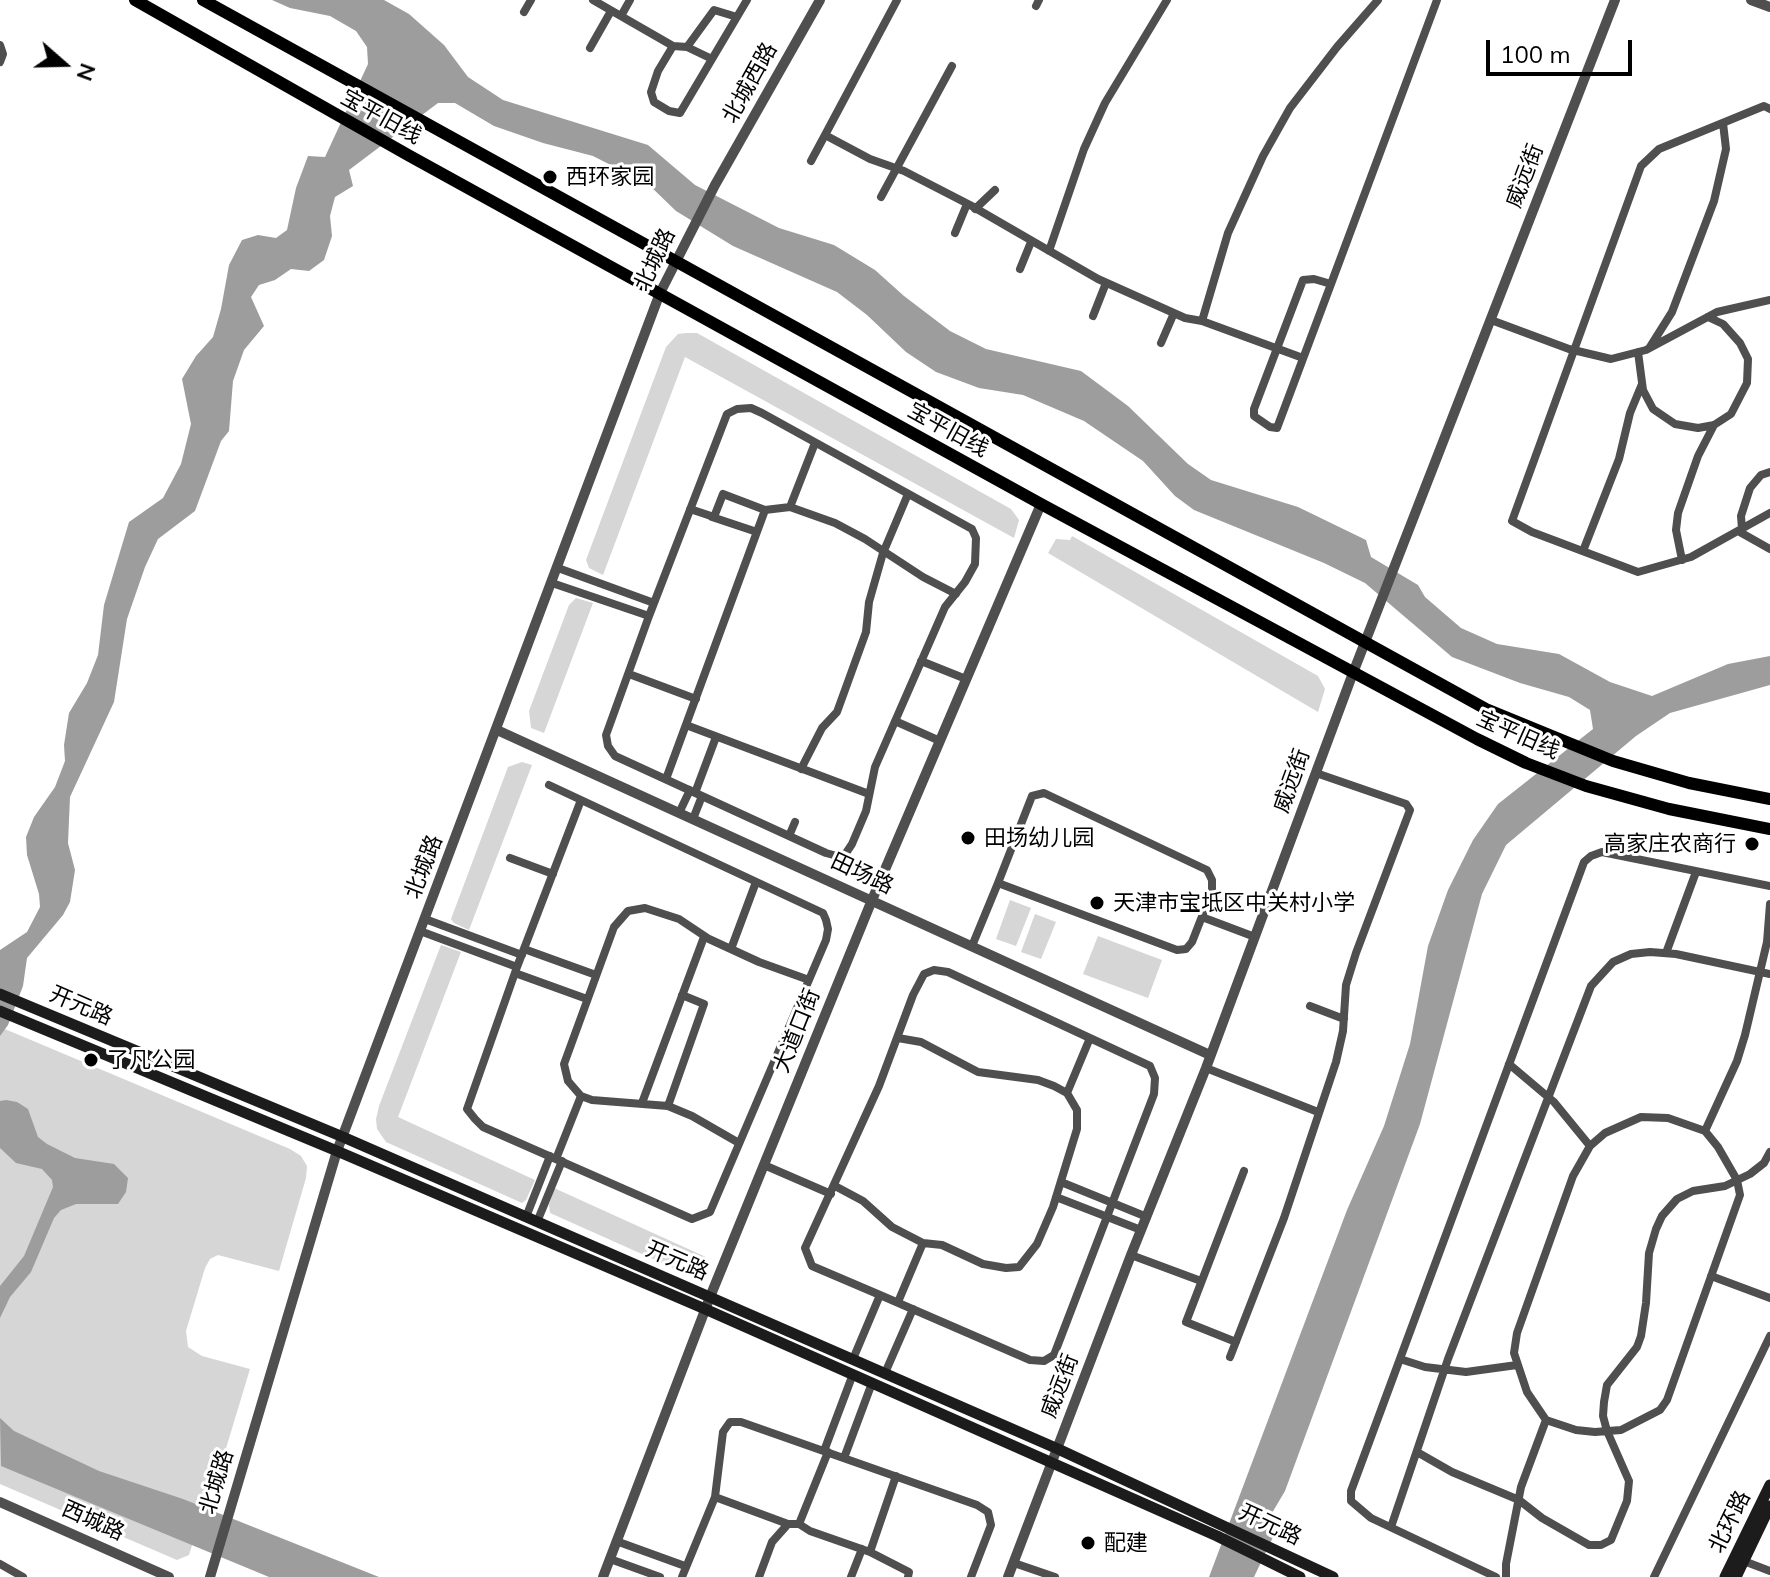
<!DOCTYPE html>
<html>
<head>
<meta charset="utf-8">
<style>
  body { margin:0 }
  #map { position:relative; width:1770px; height:1577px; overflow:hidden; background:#fff; font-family:Mulish,sans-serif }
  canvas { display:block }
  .north { position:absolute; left:24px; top:24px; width:80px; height:80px; -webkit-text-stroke:6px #fff; paint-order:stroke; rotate:110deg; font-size:22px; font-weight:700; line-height:32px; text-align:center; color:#000 }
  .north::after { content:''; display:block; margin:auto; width:28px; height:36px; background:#000; clip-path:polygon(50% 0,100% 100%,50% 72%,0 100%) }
  .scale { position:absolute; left:1486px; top:40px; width:146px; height:36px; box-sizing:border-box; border:4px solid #000; border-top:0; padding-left:10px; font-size:24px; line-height:28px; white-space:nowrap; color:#000; -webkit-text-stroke:6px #fff; paint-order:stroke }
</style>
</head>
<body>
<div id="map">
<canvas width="1770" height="1577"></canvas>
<div class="north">N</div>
<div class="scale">100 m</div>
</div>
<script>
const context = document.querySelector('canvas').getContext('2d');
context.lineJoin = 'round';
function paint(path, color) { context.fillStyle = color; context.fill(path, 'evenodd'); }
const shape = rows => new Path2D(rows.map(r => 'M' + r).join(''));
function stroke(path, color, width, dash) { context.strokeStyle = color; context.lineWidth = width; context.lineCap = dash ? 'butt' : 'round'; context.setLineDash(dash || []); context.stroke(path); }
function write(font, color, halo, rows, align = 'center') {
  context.font = font + ' Mulish,"Noto Sans SC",sans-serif'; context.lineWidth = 6; context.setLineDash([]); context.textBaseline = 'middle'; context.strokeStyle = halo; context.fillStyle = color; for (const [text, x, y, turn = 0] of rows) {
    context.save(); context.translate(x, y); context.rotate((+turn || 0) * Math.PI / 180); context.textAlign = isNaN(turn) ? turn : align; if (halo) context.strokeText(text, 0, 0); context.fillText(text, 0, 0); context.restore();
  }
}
paint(shape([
  [686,333,697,333,1011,509,1019,520,1014,538,685,357,603,575,589,568,586,560,666,347,678,334],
  [1072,536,1318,676,1325,689,1318,712,1048,553,1056,539,1070,540],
  [576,598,593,603,544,733,531,728,529,711,569,605],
  [522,762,532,765,469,930,454,923,451,919,508,767],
  [1010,900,1031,908,1016,946,996,939],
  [1035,914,1056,922,1041,959,1021,952],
  [1098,936,1162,960,1148,998,1083,974],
  [441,945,461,952,398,1117,535,1180,526,1200,522,1203,386,1142,377,1129,376,1119,379,1106],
  [0,1027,290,1149,301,1156,307,1166,306,1178,279,1271,218,1255,210,1259,205,1268,186,1331,188,1347,202,1356,250,1369,224,1455,206,1500,189,1555,177,1560,0,1484],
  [554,1188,706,1257,689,1275,550,1213,549,1205]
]), '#d6d6d6');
paint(shape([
  [272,0,384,0,409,14,444,45,468,77,503,100,648,145,695,185,779,228,834,245,875,270,904,296,950,331,986,349,1081,371,1128,406,1188,464,1211,480,1298,507,1366,540,1371,557,1418,585,1425,597,1461,628,1497,644,1559,654,1610,682,1652,696,1728,664,1770,656,1770,685,1670,713,1636,736,1506,845,1482,894,1420,1124,1285,1491,1272,1513,1275,1533,1254,1577,1209,1577,1347,1210,1384,1126,1410,1044,1428,946,1448,890,1473,840,1498,804,1593,729,1590,710,1569,697,1520,683,1452,657,1365,583,1324,563,1194,510,1175,496,1143,461,1084,421,1023,395,979,388,936,372,906,352,867,315,837,292,733,246,676,211,648,184,593,156,543,143,494,126,455,103,438,103,349,170,353,186,335,197,330,216,332,236,324,260,309,271,291,269,275,280,259,285,251,297,264,326,244,350,233,381,229,431,221,441,195,511,158,539,145,567,127,619,114,702,70,797,68,843,75,870,70,902,63,915,27,958,23,986,8,1025,0,1036,0,950,27,932,40,907,39,894,27,855,26,837,34,817,55,787,65,761,64,745,69,713,87,683,98,655,104,605,129,522,163,498,181,464,191,424,182,379,196,356,213,337,221,309,229,265,242,240,258,235,276,238,287,230,296,188,308,156,325,157,368,64,367,47,356,31,330,16,290,8],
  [6,1100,17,1102,28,1109,38,1137,47,1144,75,1158,114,1164,128,1178,126,1192,118,1204,76,1204,61,1210,54,1218,31,1272,10,1297,0,1318,0,1286,24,1256,53,1187,52,1180,42,1169,16,1163,0,1148,0,1101],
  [0,1418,14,1431,99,1471,183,1499,379,1577,269,1577,1,1466]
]), '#9d9d9d');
stroke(shape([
  [593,0,673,46],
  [897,0,825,135,870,159,904,171,970,205,1098,279,1185,318,1202,321,1303,358],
  [1036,6,1039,0],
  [524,12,531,0],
  [621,16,630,0],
  [0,45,3,54,0,62],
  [687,47,714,10,737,17],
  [590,48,611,11],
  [712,59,687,47,673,46,658,71,651,92,654,102,669,111,680,113,747,0],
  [1770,109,1764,106,1659,149,1641,166,1512,521,1532,532,1638,572,1691,557,1770,513],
  [811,161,825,135],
  [881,197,952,66],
  [975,209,995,190],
  [955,233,967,204],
  [1049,251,1084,149,1105,103,1167,0],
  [1020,269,1031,242],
  [1331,284,1314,279,1303,280,1254,409,1254,416,1270,427,1277,428,1331,284,1437,0],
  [1093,316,1106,283],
  [1491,320,1569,349,1611,359,1646,350,1717,312,1770,300],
  [1202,321,1228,233,1263,156,1290,108,1337,47,1378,0],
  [1161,343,1174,313],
  [1650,347,1672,312,1714,201,1726,149,1723,123],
  [1638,352,1643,390,1653,409,1675,424,1698,428,1714,425,1731,414,1747,383,1748,359,1740,343,1723,324,1708,317],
  [790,507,815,443],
  [690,509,714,517,723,494,765,510,790,507,835,523,865,539,923,577,956,594],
  [712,517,757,532],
  [1742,529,1741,516,1750,488,1761,475,1770,472],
  [1738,531,1770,549],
  [1583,551,1619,459,1630,413,1642,384],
  [1682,560,1676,530,1678,513,1698,456,1714,425],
  [558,568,654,603],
  [552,583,649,616,606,735,608,746,615,756,826,853,837,856,846,853,852,844,866,811,875,767,945,607,965,582,975,564,976,538,972,529,762,413,751,408,737,409,727,414,649,616],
  [921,661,966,679],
  [629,674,696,699],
  [895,721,940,741],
  [686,725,869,794],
  [801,769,822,728,837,712,866,632,869,602,883,553,908,494],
  [666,779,765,510],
  [695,793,716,737],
  [679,813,690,790],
  [693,819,702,796],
  [789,836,795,822],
  [510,858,553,874],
  [1202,917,1255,937],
  [425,919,522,955],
  [420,931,517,967,467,1109,475,1119,483,1127,692,1219,710,1212,826,940,828,929,826,920,823,913,549,785],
  [972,946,998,883,1177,950,1186,949,1192,942,1212,891,1212,880,1207,870,1044,793,1032,796,998,883],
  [524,949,596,975],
  [731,949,756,882],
  [1666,953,1696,872],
  [517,967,581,800],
  [515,973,587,999],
  [1310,1006,1344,1019],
  [1509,1064,1554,1102,1590,1146],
  [1206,1068,1318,1112],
  [1067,1093,1090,1038],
  [581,1096,592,1100,668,1106,692,1116,739,1143],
  [642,1103,704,937],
  [668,1106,704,1004,682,995],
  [1705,1131,1737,1061,1745,1035,1767,942,1770,904],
  [556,1159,581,1096,568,1081,564,1064,614,927,628,911,645,908,679,919,709,939,759,962,809,980],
  [764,1165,831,1194],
  [1061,1182,1147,1217],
  [835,1186,863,1201,892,1227,923,1243],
  [1056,1197,1141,1230],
  [526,1217,550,1156],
  [537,1222,562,1161],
  [1131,1255,1201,1281],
  [1711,1276,1770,1298],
  [898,1302,923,1243,942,1245,983,1264,1006,1268,1019,1267,1037,1244,1053,1207,1077,1129,1077,1110,1067,1093,1054,1086,1038,1080,978,1072,921,1042,898,1038],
  [1236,1342,1186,1322,1244,1171],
  [1230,1357,1284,1218,1336,1062,1343,1031,1346,985,1356,953,1410,810,1406,804,1316,773],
  [853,1359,880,1295,812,1266,805,1248,879,1086,913,995,924,974,934,970,948,972,1150,1066,1155,1078,1154,1094,1054,1355,1044,1361,1030,1360,880,1295],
  [1400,1359,1425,1367,1466,1372,1517,1365],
  [885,1373,913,1309],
  [824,1451,853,1374],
  [1417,1452,1452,1472,1519,1500,1542,1518,1589,1545,1601,1545,1611,1540,1627,1501,1629,1481,1607,1431,1603,1416,1604,1402,1607,1385,1637,1347,1641,1336,1646,1303,1649,1253,1656,1229,1662,1216,1677,1199,1693,1191,1725,1186,1750,1174,1764,1163,1770,1152],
  [844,1458,872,1383],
  [896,1476,870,1552,909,1572,908,1577],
  [715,1497,788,1524],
  [799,1524,810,1531,870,1552],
  [1391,1527,1448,1359,1591,986,1613,962,1631,954,1650,952,1676,954,1770,974],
  [616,1541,685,1566],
  [610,1559,660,1577],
  [1741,1560,1770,1571],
  [1014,1563,1055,1577],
  [0,1564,23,1577],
  [682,1577,715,1497,723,1432,730,1422,741,1422,977,1505,988,1512,991,1525,971,1577],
  [759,1577,772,1542,788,1524,799,1524,828,1452],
  [851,1577,862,1549],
  [1496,1577,1371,1518,1351,1501,1351,1491,1584,862,1591,856,1602,852,1770,886],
  [1506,1577,1506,1564,1521,1487,1546,1420,1576,1430,1595,1432,1621,1430,1660,1410,1667,1400,1740,1195,1737,1180,1718,1147,1705,1131,1668,1118,1641,1117,1605,1133,1590,1146,1573,1176,1517,1333,1514,1353,1527,1392,1546,1420],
  [1654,1577,1770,1336]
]), '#4f4f4f', 8);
stroke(shape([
  [1751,0,1770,7],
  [497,730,1210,1055],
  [0,1502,169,1577],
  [210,1577,337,1151,660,293,715,185,820,0],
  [603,1577,710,1297,872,900,1041,504],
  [1008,1577,1131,1255,1206,1068,1353,673,1615,0]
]), '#4f4f4f', 10);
stroke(shape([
  [0,994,343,1137,1058,1449,1333,1577],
  [0,1011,337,1151,705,1309,1217,1536,1300,1577],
  [1725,1577,1770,1485],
  [1736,1577,1770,1506]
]), '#1c1c1c', 11);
stroke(shape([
  [135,0,408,155,1041,504,1477,739,1526,763,1586,786,1669,809,1770,829],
  [203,0,1486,709,1613,761,1689,783,1770,799]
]), '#000', 12);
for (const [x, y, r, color] of [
  [550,177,8,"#000"],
  [968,838,8,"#000"],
  [1752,844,8,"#000"],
  [1097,903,8,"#000"],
  [91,1060,8,"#000"],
  [1088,1543,8,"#000"]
]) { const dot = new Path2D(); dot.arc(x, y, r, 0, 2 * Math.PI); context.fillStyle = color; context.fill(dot); stroke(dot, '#fff', 3); }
write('22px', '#000', '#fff', [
  ["北城西路",750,83,-61],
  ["宝平旧线",381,117,29],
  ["威远街",1525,176,-69],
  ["北城路",655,260,-65],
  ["宝平旧线",948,430,29],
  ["宝平旧线",1518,735,24],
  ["威远街",1292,781,-70],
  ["北城路",424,867,-69],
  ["田场路",862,874,25],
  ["开元路",81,1006,23],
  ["大道口街",797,1031,-68],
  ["开元路",677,1261,23],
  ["威远街",1060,1386,-69],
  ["北城路",217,1482,-73],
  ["西城路",93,1521,24],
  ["北环路",1730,1522,-64],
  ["开元路",1270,1525,25]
]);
write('22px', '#000', '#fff', [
  ["西环家园",566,177],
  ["田场幼儿园",984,838],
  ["高家庄农商行",1736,844,"right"],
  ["天津市宝坻区中关村小学",1113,903],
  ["了凡公园",107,1060],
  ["配建",1104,1543]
], 'left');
</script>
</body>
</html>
